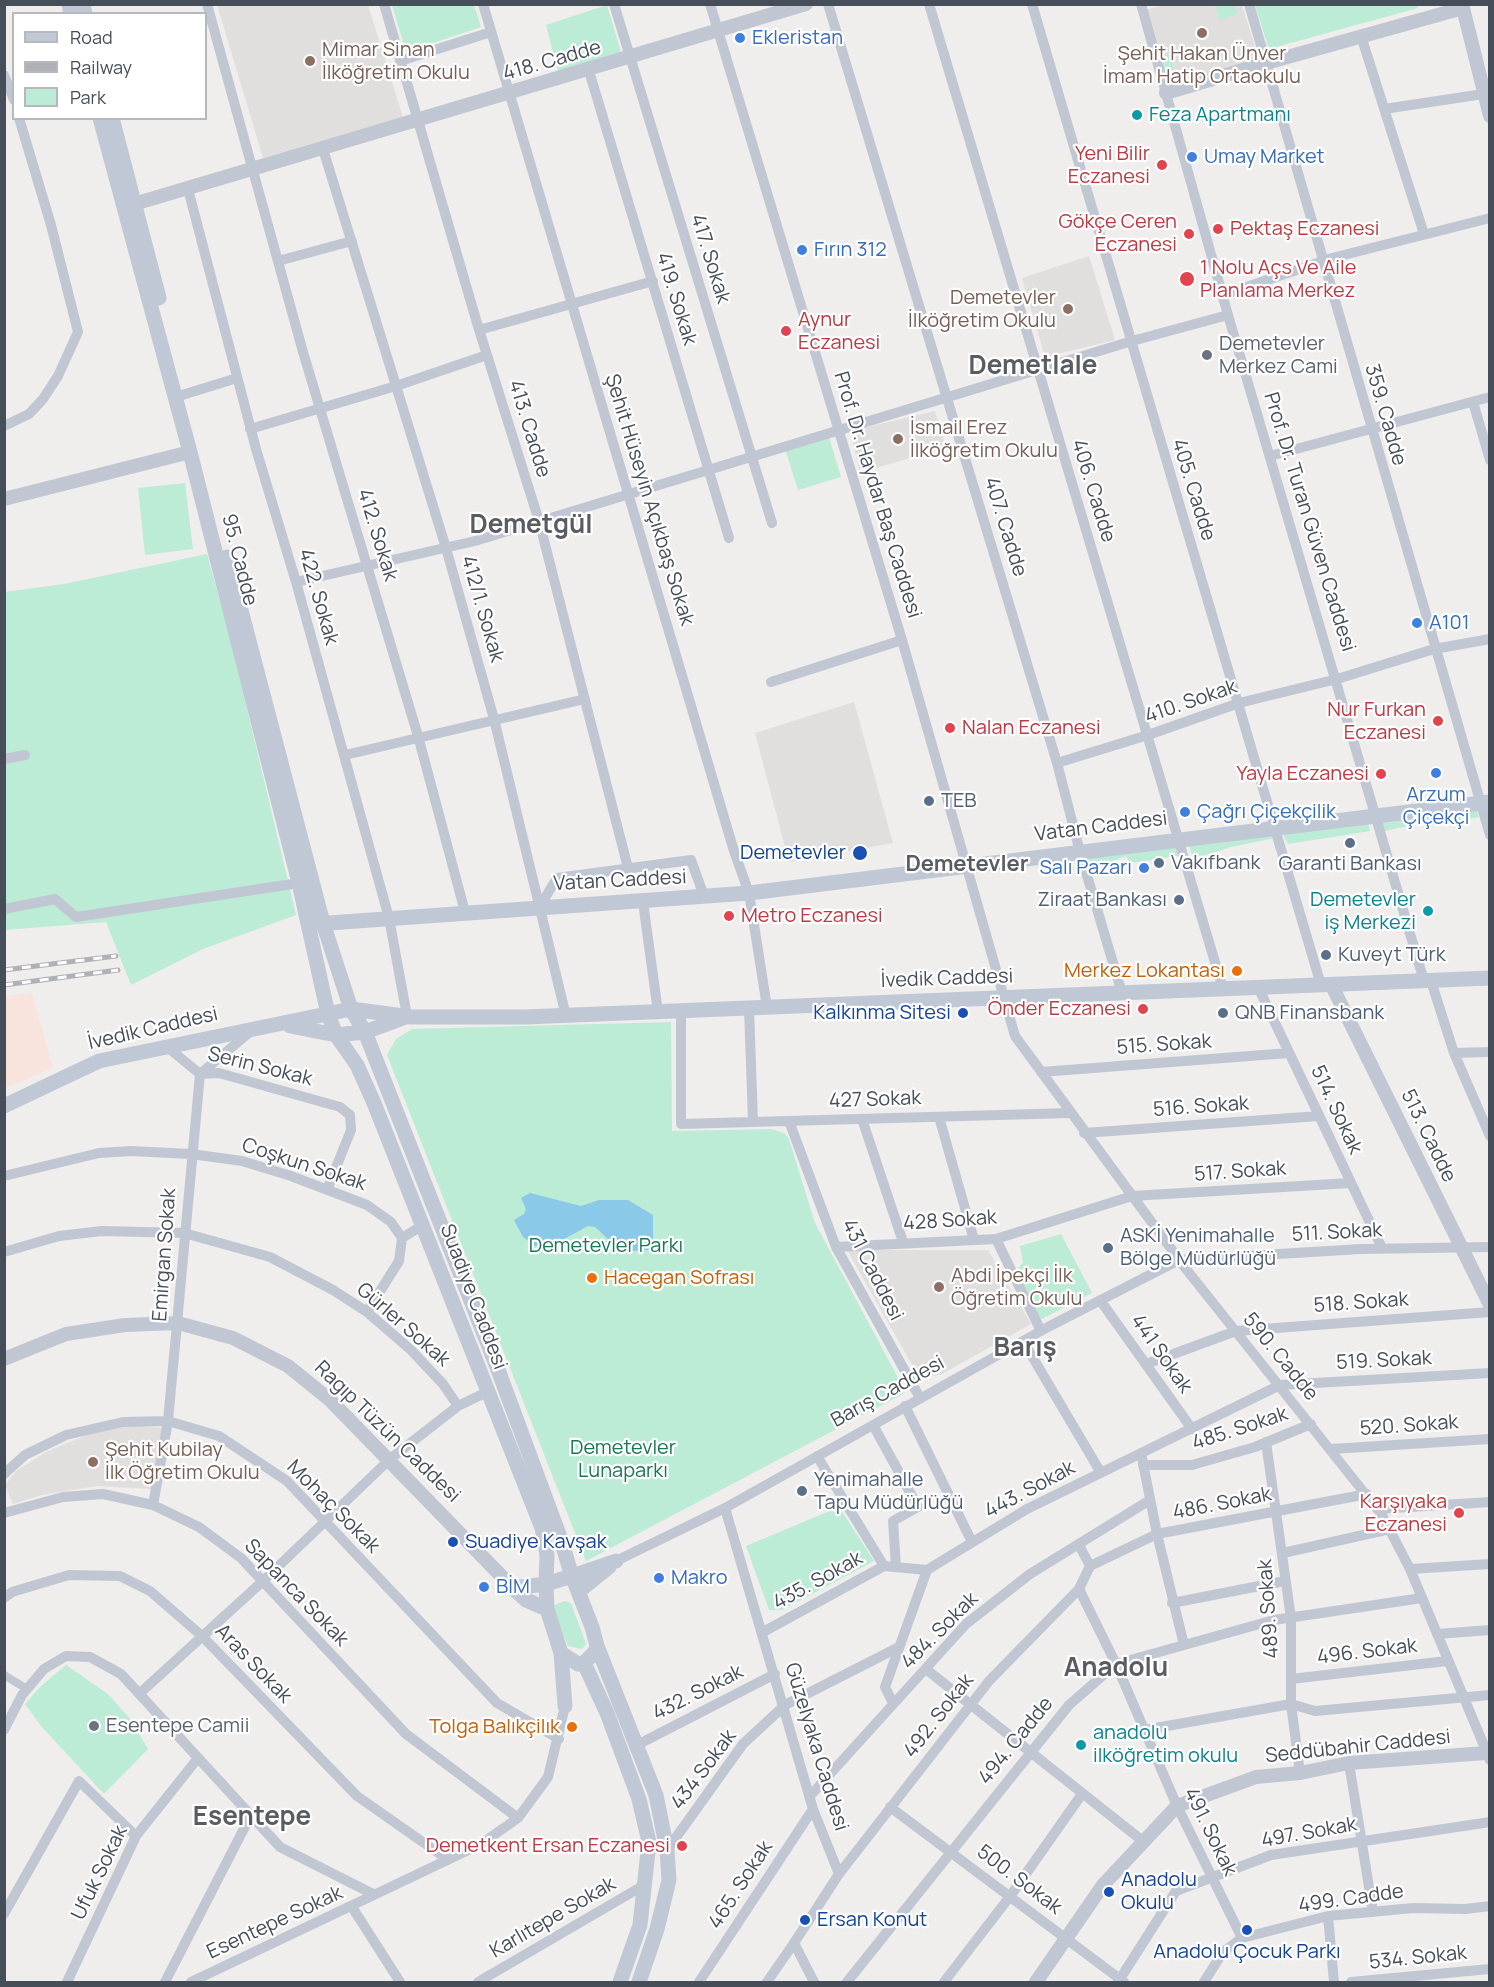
<!DOCTYPE html>
<html>
<head>
<meta charset="utf-8">
<style>
  body { margin:0 }
  #map { position:relative; width:1494px; height:1987px; overflow:hidden; background:#f0eded; font-family:Manrope,sans-serif }
  canvas { display:block }
  .frame { position:absolute; inset:0; border:6px solid #464e59; pointer-events:none }
  .legend { position:absolute; left:12px; top:12px; width:195px; height:108px; box-sizing:border-box; background:#fff; border:2px solid #b5b8bd; margin:0; padding:8px 10px; list-style:none; font-size:18px; color:#464e59 }
  .legend li { display:flex; align-items:center; gap:12px; height:30px }
  .legend b { width:30px; border:2px solid #b5b8bd }
</style>
</head>
<body>
<div id="map">
<canvas width="1494" height="1987"></canvas>
<div class="frame"></div>
<ul class="legend">
<li><b style="height:8px;background:#c0c8d5"></b>Road</li>
<li><b style="height:8px;background:#afb1b7"></b>Railway</li>
<li><b style="height:16px;background:#bcecd5"></b>Park</li>
</ul>
</div>
<script>
const context = document.querySelector('canvas').getContext('2d');
context.lineJoin = 'round';
function paint(path, color) { context.fillStyle = color; context.fill(path, 'evenodd'); }
const shape = rows => new Path2D(rows.map(r => 'M' + r).join(''));
function stroke(path, color, width, dash) { context.strokeStyle = color; context.lineWidth = width; context.lineCap = dash ? 'butt' : 'round'; context.setLineDash(dash || []); context.stroke(path); }
function write(font, color, halo, rows, align = 'center') {
  context.font = font + ' Manrope,sans-serif'; context.lineWidth = 4.5; context.setLineDash([]); context.textBaseline = 'middle'; context.strokeStyle = halo; context.fillStyle = color; for (const [text, x, y, turn = 0] of rows) {
    context.save(); context.translate(x, y); context.rotate((+turn || 0) * Math.PI / 180); context.textAlign = isNaN(turn) ? turn : align; if (halo) context.strokeText(text, 0, 0); context.fillText(text, 0, 0); context.restore();
  }
}
paint(shape([
  [1168,4,1242,5,1259,60,1170,89,1146,10],
  [217,5,368,5,403,117,263,158],
  [1089,256,1115,340,1045,357,1022,278],
  [935,411,946,447,860,473,850,431],
  [854,702,893,843,789,862,755,733],
  [847,1250,988,1250,1031,1324,942,1374,928,1377,916,1372],
  [131,1425,162,1428,151,1489,97,1486,42,1495,13,1504,5,1485,16,1471,46,1452,89,1434]
]), '#e1dede');
paint(shape([
  [32,993,53,1068,5,1088,5,996]
]), '#f9e3dd');
paint(shape([
  [392,5,474,5,481,27,406,52],
  [607,5,622,56,559,75,546,25],
  [1215,5,1235,5,1238,14,1220,20],
  [1417,5,1418,8,1269,49,1255,5],
  [1169,54,1174,71,1165,74,1160,56],
  [829,437,841,477,798,490,785,449],
  [185,483,193,549,145,555,138,488],
  [207,554,231,641,296,915,203,949,131,985,106,922,5,930,4,592,64,584],
  [1476,808,1479,817,1431,825,1425,822,1385,831,1380,817],
  [1367,819,1370,831,1288,844,1281,831],
  [1272,832,1275,838,1231,847,1193,859,1188,841],
  [1174,842,1178,856,1130,863,1126,856,1090,870,1085,856],
  [671,1022,672,1131,771,1129,784,1133,789,1139,815,1223,904,1389,903,1394,586,1561,387,1055,396,1039,412,1029],
  [1061,1234,1092,1293,1040,1320,1017,1270,1023,1262,1020,1246],
  [839,1507,874,1561,782,1610,769,1610,746,1546],
  [565,1601,571,1603,584,1638,586,1645,581,1649,568,1646,553,1612,554,1605],
  [66,1665,108,1694,131,1720,148,1749,104,1794,41,1726,25,1704,41,1686]
]), '#bcecd5');
paint(shape([
  [530,1193,581,1206,599,1200,628,1200,653,1215,653,1242,648,1250,630,1251,611,1242,595,1227,588,1226,555,1244,535,1246,523,1237,514,1220,524,1214,526,1209,521,1198]
]), '#8bc9e8');
stroke(shape([
  [4,1675,27,1689]
]), '#c1c7d2', 8);
stroke(shape([
  [207,4,303,352,418,736,465,912],
  [384,4,477,323,539,521,628,868],
  [483,4,734,851,749,893,767,1007],
  [614,4,772,523],
  [710,4,902,640,1015,1036,1186,1269,1382,1515,1410,1569,1490,1760],
  [828,4,1057,763,1080,852,1122,993],
  [929,4,1223,989],
  [1032,4,1321,985],
  [1141,4,1228,315,1424,981],
  [1249,4,1490,835],
  [1361,36,1424,234],
  [400,61,491,32],
  [589,71,729,538],
  [4,75,14,100],
  [1384,109,1490,93],
  [323,149,446,548,494,719,566,1016],
  [188,189,256,449,296,582,389,918,407,1016],
  [278,261,352,241],
  [1223,295,1332,258,1490,218],
  [479,330,653,281],
  [179,396,237,378],
  [1473,402,1490,460],
  [4,426,29,414,43,399,58,376,78,332,51,225,19,118],
  [250,429,396,386,487,355],
  [1270,456,1490,397],
  [296,582,475,541,1132,341,1228,315],
  [771,682,902,640],
  [345,755,585,699],
  [4,759,25,755],
  [1057,763,1148,735,1239,703,1337,679,1434,649,1490,639],
  [643,902,658,1012],
  [540,906,557,878,691,860,704,896],
  [4,909,55,899,76,917,299,883],
  [1431,981,1454,1053,1490,1136],
  [1258,987,1382,1248],
  [749,1008,753,1122],
  [681,1011,681,1124,1070,1113],
  [166,1046,200,1074,219,1073,340,1107,350,1115,351,1130,327,1190],
  [1454,1053,1490,1052],
  [1041,1072,1289,1053],
  [939,1117,974,1240],
  [862,1119,903,1242],
  [789,1121,836,1247,920,1398],
  [1084,1133,1319,1116],
  [4,1176,99,1153,131,1151,191,1154,242,1161,291,1176,367,1205,391,1222,402,1238],
  [402,1238,423,1225],
  [996,1239,1041,1331],
  [836,1247,996,1239,1132,1196,1351,1183],
  [4,1252,59,1236,102,1231,184,1233,270,1257,333,1290,367,1312,411,1350,443,1384,458,1406],
  [1100,1300,1192,1429],
  [367,1312,399,1261,402,1238],
  [1023,1341,1101,1473],
  [1146,1364,1236,1331,1490,1312],
  [905,1406,972,1542],
  [873,1425,918,1507,893,1521,896,1567],
  [1266,1442,1291,1618,1291,1704,1300,1773],
  [1331,1449,1490,1439],
  [1141,1453,1157,1534,1184,1645],
  [817,1456,884,1566],
  [1143,1465,1192,1465,1255,1447,1311,1424],
  [4,1474,25,1455,66,1435,123,1422,168,1421,219,1436,287,1481,497,1703,559,1739],
  [153,1505,168,1421,200,1074,251,1031],
  [725,1508,813,1809,839,1874,794,1943,814,1982],
  [1378,1509,1490,1502],
  [4,1513,63,1497,103,1494,153,1505,199,1527,241,1558,406,1734,518,1818],
  [1079,1545,1090,1566],
  [1283,1553,1390,1529],
  [616,1561,725,1508,1048,1327,1179,1260,1361,1249,1490,1247],
  [1090,1566,1079,1589,1116,1664,1177,1806,1242,1938],
  [1090,1566,1157,1534,1367,1494],
  [1410,1569,1490,1564],
  [4,1598,12,1592,69,1575,120,1576,150,1591,202,1636,357,1796,447,1859],
  [1172,1603,1285,1581],
  [763,1632,884,1566,927,1570],
  [1437,1634,1490,1630],
  [927,1670,1144,1842],
  [1291,1679,1447,1661],
  [139,1694,263,1581,390,1459,458,1406,487,1392],
  [893,1703,885,1687,927,1570,1027,1509,1280,1385,1490,1373],
  [4,1730,22,1695,44,1669,66,1656,90,1657,121,1674,280,1847,373,1894],
  [1144,1730,1291,1704,1315,1711,1490,1695],
  [637,1745,775,1674],
  [1349,1763,1373,1912],
  [810,1796,966,1624,1030,1574,1150,1500],
  [890,1807,1124,1982],
  [667,1850,743,1744,785,1705,899,1647],
  [839,1874,989,1681,1079,1589],
  [352,1907,400,1982],
  [4,1914,79,1781,136,1836],
  [1328,1916,1334,1982],
  [67,1982,136,1836,198,1758],
  [165,1982,251,1815],
  [191,1982,481,1844,518,1818,548,1777,565,1706],
  [478,1982,646,1884],
  [699,1982,813,1809],
  [767,1982,794,1943],
  [847,1982,1069,1705,1116,1664,1274,1620,1422,1598],
  [944,1982,1011,1895,1082,1794],
  [1118,1982,1176,1891,1271,1855,1490,1822],
  [1204,1982,1223,1952,1242,1938,1328,1916,1413,1908,1465,1909,1490,1906],
  [1351,1982,1490,1969]
]), '#c1c7d2', 10);
stroke(shape([
  [1462,4,1490,116],
  [1166,93,1266,63,1463,8],
  [134,204,806,4],
  [4,499,190,452],
  [1331,984,1490,1305],
  [4,1359,66,1334,125,1325,178,1323,233,1338,288,1366,330,1400,513,1588],
  [1036,1982,1103,1885,1177,1806,1256,1777,1300,1773,1349,1763,1486,1753]
]), '#c1c7d2', 14);
stroke(shape([
  [69,4,71,14],
  [83,4,85,14],
  [100,118,190,452,299,883,328,1014,336,1035,357,1065,374,1103,542,1528,547,1555,546,1584,547,1609,561,1653,578,1664,584,1663,595,1652,597,1646,592,1627,572,1576,546,1584,513,1588],
  [112,118,159,298],
  [227,557,323,923,351,1009,365,1032,391,1098,497,1367,560,1537,572,1576,616,1561],
  [315,924,749,893,1490,802],
  [290,1026,336,1035,365,1032,403,1018],
  [4,1106,99,1061,351,1009,411,1017,525,1017,1490,978],
  [513,1588,526,1600,547,1609],
  [579,1591,609,1567],
  [597,1646,656,1795,667,1850,669,1880,657,1929,639,1982],
  [561,1653,565,1706],
  [584,1663,607,1713,639,1799,649,1842,640,1925,620,1982]
]), '#c0c8d5', 15);
const rail = shape([
  [4,970,116,956],
  [4,985,118,970]
]);
stroke(rail, '#afb1b7', 5);
stroke(rail, '#fff', 3, [9]);
for (const [x, y, r, color] of [
  [1202,33,6,"#8d6e63"],
  [740,38,6,"#3f7fe0"],
  [310,61,6,"#8d6e63"],
  [1137,115,6,"#0f9aa8"],
  [1192,157,6,"#3f7fe0"],
  [1162,165,6,"#e0444e"],
  [1218,229,6,"#e0444e"],
  [1189,234,6,"#e0444e"],
  [802,250,6,"#3f7fe0"],
  [1187,279,8,"#e0444e"],
  [1068,309,6,"#8d6e63"],
  [786,331,6,"#e0444e"],
  [1207,355,6,"#6b7280"],
  [898,439,6,"#8d6e63"],
  [1417,623,6,"#3f7fe0"],
  [1438,721,6,"#e0444e"],
  [950,728,6,"#e0444e"],
  [1436,773,6,"#3f7fe0"],
  [1381,774,6,"#e0444e"],
  [929,801,6,"#5c6f8a"],
  [1185,812,6,"#3f7fe0"],
  [1350,843,6,"#5c6f8a"],
  [860,853,8,"#1a4fb4"],
  [1159,863,6,"#5c6f8a"],
  [1144,868,6,"#3f7fe0"],
  [1179,900,6,"#5c6f8a"],
  [1428,911,6,"#0f9aa8"],
  [729,916,6,"#e0444e"],
  [1326,955,6,"#5c6f8a"],
  [1237,971,6,"#e8710a"],
  [1143,1009,6,"#e0444e"],
  [963,1013,6,"#1a4fb4"],
  [1223,1013,6,"#5c6f8a"],
  [1108,1248,6,"#5c6f8a"],
  [592,1278,6,"#e8710a"],
  [939,1287,6,"#8d6e63"],
  [93,1462,6,"#8d6e63"],
  [802,1491,6,"#5c6f8a"],
  [1459,1513,6,"#e0444e"],
  [453,1542,6,"#1a4fb4"],
  [659,1578,6,"#3f7fe0"],
  [484,1587,6,"#3f7fe0"],
  [94,1726,6,"#6b7280"],
  [572,1727,6,"#e8710a"],
  [1081,1745,6,"#0f9aa8"],
  [682,1846,6,"#e0444e"],
  [1109,1892,6,"#1a4fb4"],
  [805,1920,6,"#1a4fb4"],
  [1247,1930,6,"#1a4fb4"]
]) { const dot = new Path2D(); dot.arc(x, y, r, 0, 2 * Math.PI); context.fillStyle = color; context.fill(dot); stroke(dot, '#fff', 2); }
write('20px', '#366cbe', '#fff', [
  ["Ekleristan",752,38],
  ["Umay Market",1204,157],
  ["Fırın 312",814,250],
  ["A101",1429,623],
  ["Arzum",1436,795,"center"],
  ["Çiçekçi",1436,818,"center"],
  ["Çağrı Çiçekçilik",1197,812],
  ["Salı Pazarı",1132,868,"right"],
  ["Makro",671,1578],
  ["BİM",496,1587]
], 'left');
write('20px', '#785e54', '#fff', [
  ["Mimar Sinan",322,50],
  ["İlköğretim Okulu",322,73],
  ["Şehit Hakan Ünver",1202,54,"center"],
  ["İmam Hatip Ortaokulu",1202,77,"center"],
  ["Demetevler",1056,298,"right"],
  ["İlköğretim Okulu",1056,321,"right"],
  ["İsmail Erez",910,428],
  ["İlköğretim Okulu",910,451],
  ["Abdi İpekçi İlk",951,1276],
  ["Öğretim Okulu",951,1299],
  ["Şehit Kubilay",105,1450],
  ["İlk Öğretim Okulu",105,1473]
], 'left');
write('20px', '#464e59', '#fff', [
  ["418. Cadde",552,61,-16],
  ["417. Sokak",710,259,73],
  ["419. Sokak",676,299,73],
  ["359. Cadde",1385,415,74],
  ["413. Cadde",529,429,73],
  ["405. Cadde",1193,490,73],
  ["406. Cadde",1093,491,73],
  ["Prof. Dr. Haydar Baş Caddesi",877,495,73],
  ["Şehit Hüseyin Açıkbaş Sokak",649,500,73],
  ["Prof. Dr. Turan Güven Caddesi",1309,522,73],
  ["407. Cadde",1005,527,73],
  ["412. Sokak",377,535,73],
  ["95. Cadde",239,560,76],
  ["422. Sokak",318,597,74],
  ["412/1. Sokak",482,609,74],
  ["410. Sokak",1191,702,-19],
  ["Vatan Caddesi",1101,827,-7],
  ["Vatan Caddesi",620,881,-3],
  ["İvedik Caddesi",947,979,-2],
  ["İvedik Caddesi",153,1029,-13],
  ["515. Sokak",1164,1045,-4],
  ["Serin Sokak",260,1067,14],
  ["427 Sokak",875,1100,-2],
  ["516. Sokak",1201,1107,-4],
  ["514. Sokak",1336,1110,65],
  ["513. Cadde",1428,1136,64],
  ["Coşkun Sokak",304,1165,18],
  ["517. Sokak",1240,1172,-4],
  ["428 Sokak",950,1221,-4],
  ["511. Sokak",1337,1233,-3],
  ["Emirgan Sokak",165,1255,-86],
  ["431 Caddesi",872,1270,63],
  ["Suadiye Caddesi",473,1297,69],
  ["518. Sokak",1361,1303,-4],
  ["Gürler Sokak",403,1325,41],
  ["441 Sokak",1161,1354,55],
  ["590. Cadde",1280,1357,51],
  ["519. Sokak",1384,1361,-3],
  ["Barış Caddesi",888,1392,-29],
  ["520. Sokak",1409,1426,-4],
  ["485. Sokak",1240,1429,-18],
  ["Ragıp Tüzün Caddesi",387,1432,44],
  ["443. Sokak",1030,1490,-28],
  ["486. Sokak",1222,1504,-11],
  ["Mohaç Sokak",333,1507,45],
  ["435. Sokak",818,1581,-29],
  ["Sapanca Sokak",296,1593,46],
  ["489. Sokak",1269,1609,-94],
  ["484. Sokak",940,1631,-45],
  ["496. Sokak",1367,1652,-7],
  ["Aras Sokak",253,1664,46],
  ["432. Sokak",698,1693,-27],
  ["492. Sokak",939,1716,-52],
  ["494. Cadde",1016,1741,-51],
  ["Güzelyaka Caddesi",816,1747,73],
  ["Seddübahir Caddesi",1358,1747,-6],
  ["434 Sokak",704,1770,-53],
  ["491. Sokak",1210,1832,64],
  ["497. Sokak",1309,1833,-10],
  ["Ufuk Sokak",100,1873,-64],
  ["500. Sokak",1019,1880,37],
  ["465. Sokak",741,1885,-57],
  ["499. Cadde",1351,1899,-8],
  ["Karlıtepe Sokak",553,1918,-30],
  ["Esentepe Sokak",275,1923,-25],
  ["534. Sokak",1418,1958,-6]
]);
write('20px', '#0d838f', '#fff', [
  ["Feza Apartmanı",1149,115],
  ["Demetevler",1416,900,"right"],
  ["iş Merkezi",1416,923,"right"],
  ["anadolu",1093,1733],
  ["ilköğretim okulu",1093,1756]
], 'left');
write('20px', '#be3a42', '#fff', [
  ["Yeni Bilir",1150,154],
  ["Eczanesi",1150,177],
  ["Gökçe Ceren",1177,222],
  ["Eczanesi",1177,245],
  ["Pektaş Eczanesi",1230,229,"left"],
  ["1 Nolu Açs Ve Aile",1200,268,"left"],
  ["Planlama Merkez",1200,291,"left"],
  ["Aynur",798,320,"left"],
  ["Eczanesi",798,343,"left"],
  ["Nur Furkan",1426,710],
  ["Eczanesi",1426,733],
  ["Nalan Eczanesi",962,728,"left"],
  ["Yayla Eczanesi",1369,774],
  ["Metro Eczanesi",741,916,"left"],
  ["Önder Eczanesi",1131,1009],
  ["Karşıyaka",1447,1502],
  ["Eczanesi",1447,1525],
  ["Demetkent Ersan Eczanesi",670,1846]
], 'right');
write('20px', '#5b616d', '#fff', [
  ["Demetevler",1219,344],
  ["Merkez Cami",1219,367],
  ["Esentepe Camii",106,1726]
], 'left');
write('20px', '#4e5e75', '#fff', [
  ["TEB",941,801],
  ["Vakıfbank",1171,863],
  ["Garanti Bankası",1350,864,"center"],
  ["Ziraat Bankası",1167,900,"right"],
  ["Kuveyt Türk",1338,955],
  ["QNB Finansbank",1235,1013],
  ["ASKİ Yenimahalle",1120,1236],
  ["Bölge Müdürlüğü",1120,1259],
  ["Yenimahalle",814,1480],
  ["Tapu Müdürlüğü",814,1503]
], 'left');
write('20px', '#164399', '#fff', [
  ["Demetevler",846,853,"right"],
  ["Kalkınma Sitesi",951,1013,"right"],
  ["Suadiye Kavşak",465,1542],
  ["Anadolu",1121,1880],
  ["Okulu",1121,1903],
  ["Ersan Konut",817,1920],
  ["Anadolu Çocuk Parkı",1247,1952,"center"]
], 'left');
write('20px', '#c56008', '#fff', [
  ["Merkez Lokantası",1225,971],
  ["Hacegan Sofrası",604,1278,"left"],
  ["Tolga Balıkçilık",560,1727]
], 'right');
write('20px', '#1a7754', '#fff', [
  ["Demetevler Parkı",606,1246],
  ["Demetevler",623,1448],
  ["Lunaparkı",623,1471]
]);
write('bold 22px', '#5a5c62', '#fff', [
  ["Demetevler",967,865]
]);
write('bold 26px', '#5a5c62', '#fff', [
  ["Demetlale",1033,367],
  ["Demetgül",531,526],
  ["Barış",1025,1349],
  ["Anadolu",1116,1669],
  ["Esentepe",252,1818]
]);
</script>
</body>
</html>
